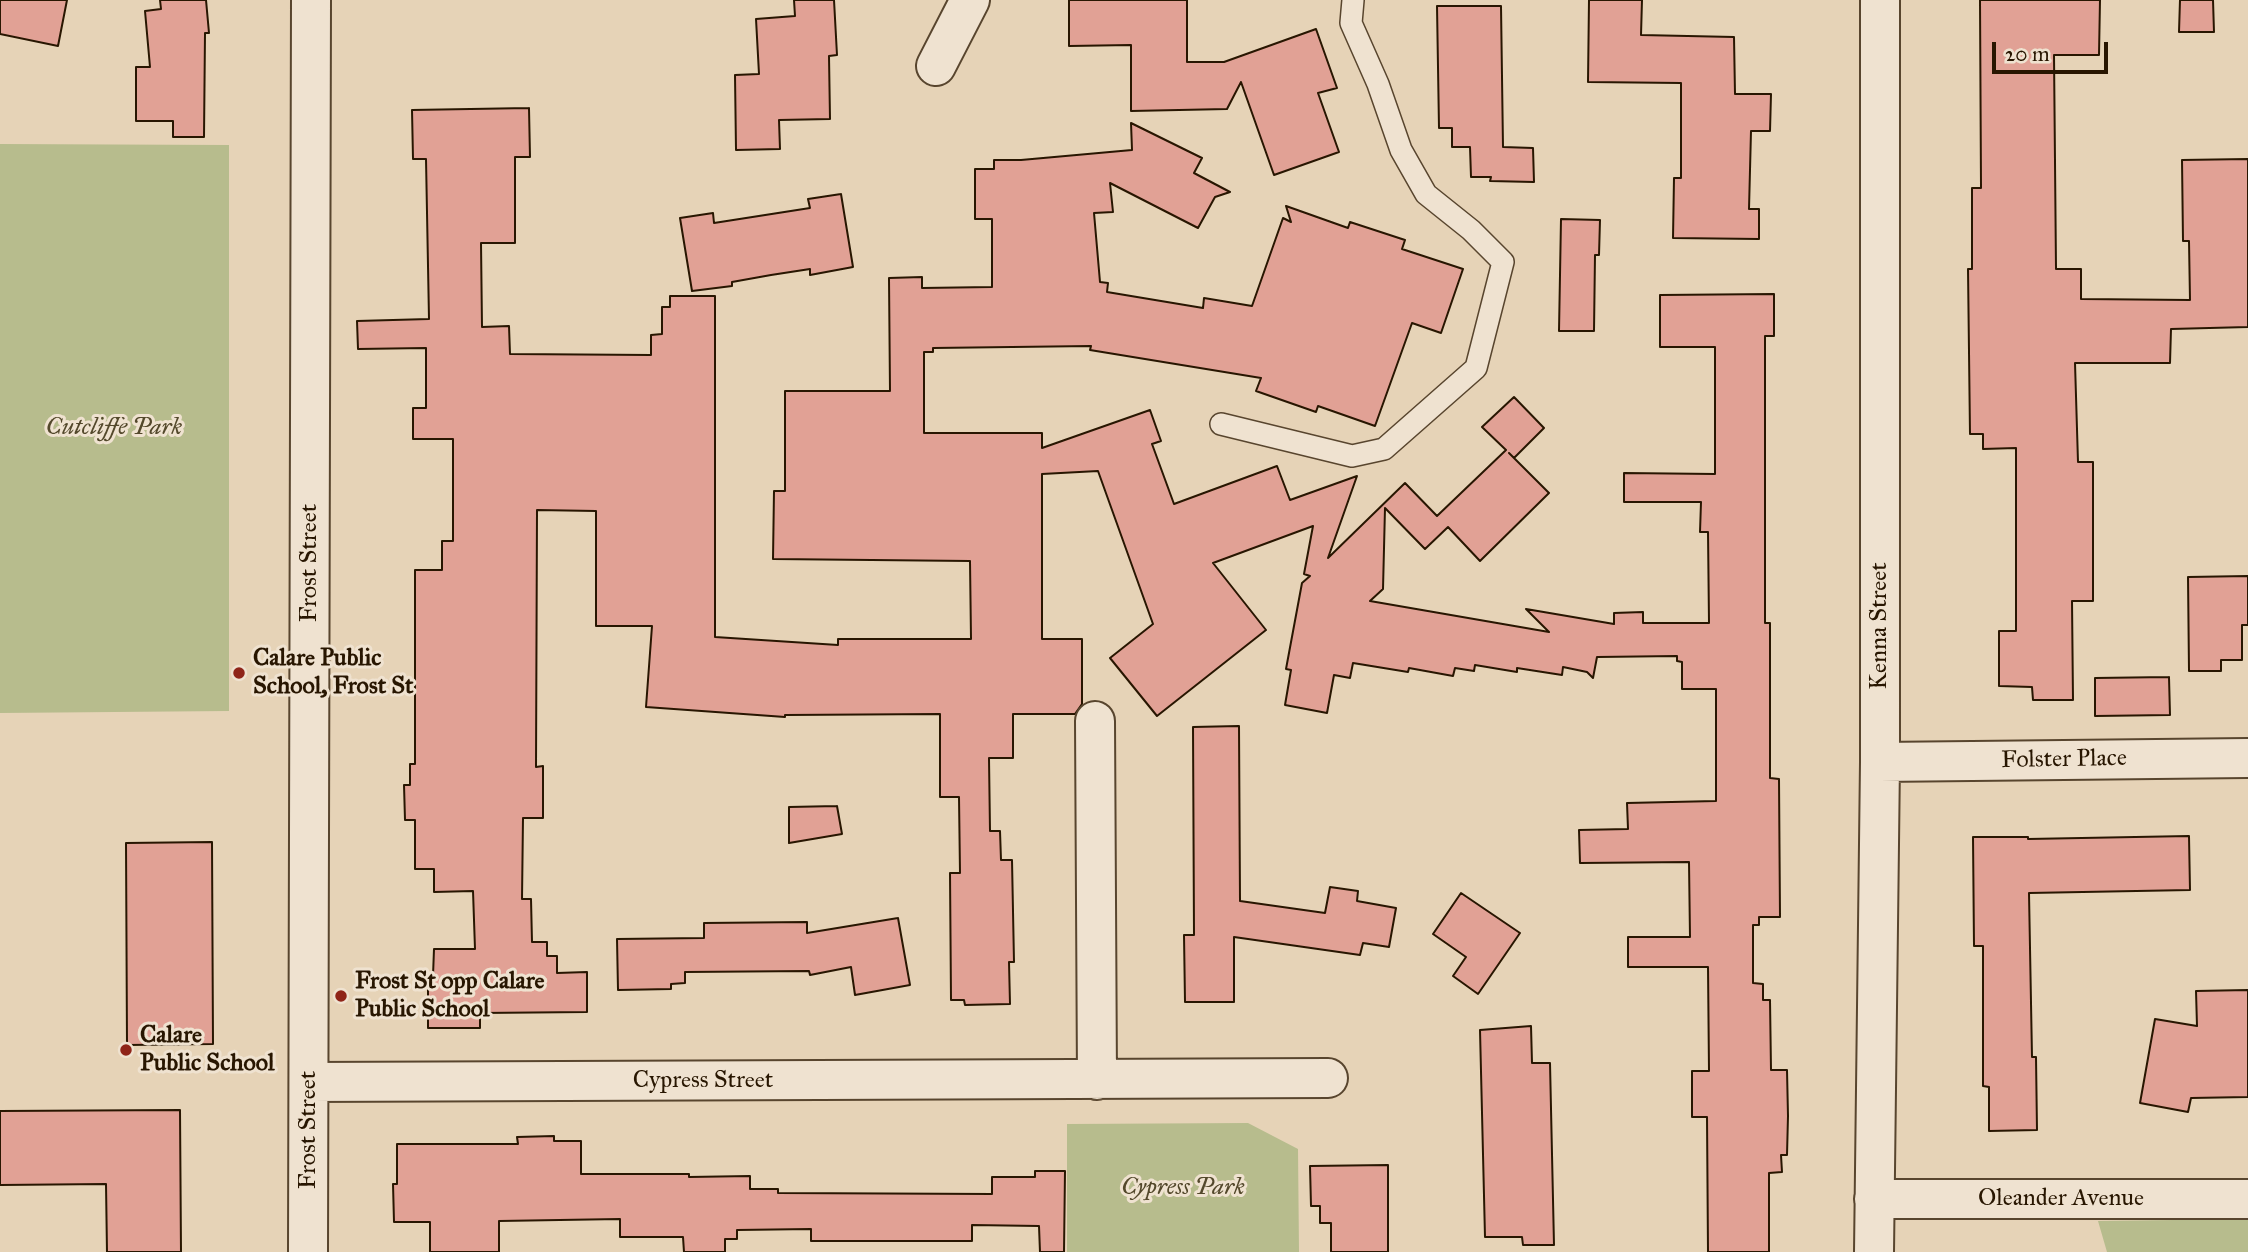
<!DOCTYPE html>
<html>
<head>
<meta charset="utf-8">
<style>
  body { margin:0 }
  #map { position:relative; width:2248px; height:1252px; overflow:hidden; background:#e6d3b7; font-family:"IM FELL Great Primer",serif }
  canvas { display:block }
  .scale { position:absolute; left:1992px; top:42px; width:116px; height:32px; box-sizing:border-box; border:4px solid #281601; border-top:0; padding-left:9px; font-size:21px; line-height:24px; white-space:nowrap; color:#281601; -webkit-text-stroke:5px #efe2d0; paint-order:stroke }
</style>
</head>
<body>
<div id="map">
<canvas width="2248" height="1252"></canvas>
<div class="scale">20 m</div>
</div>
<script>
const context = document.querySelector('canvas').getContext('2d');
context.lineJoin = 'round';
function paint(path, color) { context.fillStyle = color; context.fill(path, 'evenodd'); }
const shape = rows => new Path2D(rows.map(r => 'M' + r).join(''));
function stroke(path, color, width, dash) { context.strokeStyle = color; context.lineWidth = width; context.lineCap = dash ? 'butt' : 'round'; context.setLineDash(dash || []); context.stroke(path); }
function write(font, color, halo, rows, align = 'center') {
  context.font = font + ' "IM FELL Great Primer",serif'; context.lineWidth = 6; context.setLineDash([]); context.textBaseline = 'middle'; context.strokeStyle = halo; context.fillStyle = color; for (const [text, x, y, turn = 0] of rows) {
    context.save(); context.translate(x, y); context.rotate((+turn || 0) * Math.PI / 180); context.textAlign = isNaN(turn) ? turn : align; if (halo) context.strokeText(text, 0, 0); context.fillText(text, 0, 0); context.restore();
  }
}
paint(shape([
  [0,144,229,145,229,711,0,713],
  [1248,1123,1298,1149,1299,1252,1067,1252,1067,1124],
  [2248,1219,2248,1252,2107,1252,2098,1221]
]), '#b7bc8d');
const building = shape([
  [0,0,67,0,58,46,0,34,0,0],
  [160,0,206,0,209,33,205,33,204,137,173,137,173,121,136,121,136,67,150,67,145,11,161,9,160,0],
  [794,0,834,0,837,55,829,56,830,119,779,120,780,149,736,150,735,75,759,74,756,19,795,16,794,0],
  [1069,0,1187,0,1187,62,1224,62,1316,29,1337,88,1318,93,1339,152,1274,175,1241,82,1227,109,1131,111,1131,45,1069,46,1069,0],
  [1589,0,1642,0,1641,35,1734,37,1735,94,1771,94,1770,131,1751,131,1749,209,1759,209,1759,239,1673,238,1674,178,1681,178,1681,83,1588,82,1589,0],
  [1980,0,2100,0,2099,55,2054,55,2056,269,2081,269,2081,299,2190,300,2189,241,2183,241,2182,160,2248,159,2248,327,2171,329,2170,363,2075,363,2078,462,2093,462,2093,601,2072,601,2073,700,2033,700,2032,687,1999,686,1999,631,2016,631,2016,448,1983,449,1983,434,1970,434,1968,269,1972,269,1972,188,1981,188,1980,0],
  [2180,0,2213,0,2214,32,2179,32,2180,0],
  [1437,6,1501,6,1503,147,1533,148,1534,182,1490,181,1491,177,1471,177,1470,147,1452,147,1452,128,1439,128,1437,6],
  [529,108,530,157,515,157,515,243,481,243,482,327,509,326,510,354,651,355,651,335,662,334,662,307,670,307,670,296,715,296,715,637,838,645,838,639,971,639,970,561,773,559,774,491,785,491,785,391,890,391,889,278,922,277,922,288,992,287,992,219,975,219,975,169,994,169,994,160,1021,160,1132,150,1131,123,1202,158,1194,173,1230,192,1215,197,1198,228,1110,183,1113,212,1094,213,1100,282,1108,283,1107,292,1203,308,1204,298,1252,306,1283,218,1291,222,1286,206,1348,228,1350,222,1405,240,1402,249,1463,269,1441,333,1412,323,1375,426,1318,406,1316,412,1256,391,1261,378,1090,350,1091,346,933,348,933,352,924,352,924,433,1042,433,1042,448,1150,410,1161,441,1152,444,1174,504,1277,466,1290,500,1357,476,1328,558,1405,483,1437,516,1506,450,1482,427,1514,397,1544,428,1514,458,1509,453,1549,493,1480,561,1448,527,1425,549,1385,508,1383,589,1370,601,1549,632,1526,609,1614,624,1614,613,1643,612,1643,623,1709,623,1708,532,1700,532,1701,502,1624,502,1624,473,1715,474,1715,347,1660,347,1660,295,1774,294,1774,336,1765,336,1765,623,1770,623,1770,778,1779,779,1780,917,1759,917,1759,925,1753,925,1753,983,1763,984,1763,1000,1770,1000,1771,1070,1787,1070,1788,1116,1787,1155,1781,1155,1782,1172,1769,1173,1769,1252,1708,1252,1707,1117,1692,1117,1692,1071,1709,1071,1708,967,1628,967,1628,937,1690,937,1689,862,1580,863,1579,830,1628,829,1627,803,1716,801,1716,689,1682,689,1682,662,1677,661,1677,656,1597,657,1593,678,1587,672,1563,667,1562,675,1517,668,1517,672,1475,665,1474,671,1455,668,1453,676,1409,668,1408,672,1353,663,1350,678,1334,675,1327,713,1285,705,1291,670,1286,669,1302,583,1310,576,1304,574,1313,526,1213,563,1266,630,1157,716,1110,658,1153,624,1098,471,1042,474,1042,639,1082,639,1082,704,1075,714,1013,714,1013,758,989,758,990,831,1000,831,1001,860,1012,860,1014,962,1009,962,1010,1004,965,1005,964,1000,951,1000,950,873,960,873,959,797,940,797,940,714,785,715,785,717,646,707,652,626,596,626,596,511,537,510,536,767,543,766,543,818,523,818,522,899,531,899,532,942,547,942,547,956,557,956,557,973,587,972,587,1012,480,1013,480,1028,428,1028,428,975,433,976,434,949,475,949,473,891,434,892,434,869,415,869,415,820,405,820,404,785,410,785,410,764,415,764,415,570,442,570,442,541,453,541,453,439,413,439,413,408,426,408,426,348,358,349,357,321,429,319,426,159,413,159,412,110,529,108],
  [841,194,853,267,810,275,810,269,771,275,732,282,732,286,692,291,680,218,713,213,714,223,810,208,808,199,841,194],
  [1561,219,1600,220,1599,255,1595,255,1594,331,1559,331,1561,219],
  [2248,576,2248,625,2242,625,2242,660,2221,660,2221,671,2189,671,2188,577,2248,576],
  [2169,677,2170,715,2095,716,2095,678,2169,677],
  [1239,726,1240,901,1325,913,1330,887,1358,891,1357,901,1396,908,1389,947,1363,943,1360,955,1234,937,1234,1002,1185,1002,1184,935,1194,935,1193,727,1239,726],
  [837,806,842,834,789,843,789,807,837,806],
  [2189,836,2190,890,2029,893,2032,1057,2036,1057,2037,1130,1989,1131,1989,1087,1983,1086,1983,946,1974,946,1973,837,2028,837,2028,839,2189,836],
  [212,842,213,1044,127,1045,126,843,212,842],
  [1461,893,1520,933,1478,994,1453,976,1466,957,1433,934,1461,893],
  [898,918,910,985,855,995,851,967,810,975,809,971,685,972,685,983,671,984,671,989,618,990,617,939,704,938,704,923,807,922,807,933,898,918],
  [2248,990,2248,1097,2191,1098,2188,1112,2140,1103,2155,1019,2197,1026,2196,991,2248,990],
  [1531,1026,1532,1063,1550,1063,1554,1245,1523,1245,1522,1237,1485,1237,1480,1030,1531,1026],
  [180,1110,181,1252,107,1252,106,1184,0,1185,0,1111,180,1110],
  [554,1136,554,1141,581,1141,581,1174,689,1174,689,1177,750,1176,750,1189,778,1189,778,1193,992,1194,992,1177,1035,1177,1035,1171,1065,1171,1064,1252,1040,1252,1039,1226,972,1225,972,1241,811,1241,811,1229,737,1230,737,1239,725,1239,725,1252,684,1252,683,1237,620,1237,620,1219,499,1221,499,1252,430,1252,430,1222,394,1222,393,1184,397,1184,397,1144,518,1144,517,1137,554,1136],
  [1388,1165,1388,1252,1331,1252,1331,1223,1320,1223,1320,1206,1311,1206,1310,1166,1388,1165]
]);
paint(building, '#e1a195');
stroke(building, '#281601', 2);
const lane = shape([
  [1221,424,1352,456,1384,449,1476,368,1503,262,1471,230,1426,194,1401,150,1378,84,1351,23,1353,0]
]);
const street = shape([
  [936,66,970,0],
  [1095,721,1097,1080],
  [1880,762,2248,758],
  [309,1082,1328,1078],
  [1874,1199,2248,1199],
  [308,1252,311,0],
  [1874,1252,1880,762,1880,0]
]);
stroke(lane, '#58452e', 24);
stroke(street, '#58452e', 42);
stroke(lane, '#efe2d0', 21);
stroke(street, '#efe2d0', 38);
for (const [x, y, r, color] of [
  [239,673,7,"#8f2418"],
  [341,996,7,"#8f2418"],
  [126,1050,7,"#8f2418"]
]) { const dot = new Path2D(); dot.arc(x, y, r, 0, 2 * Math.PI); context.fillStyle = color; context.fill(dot); stroke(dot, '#efe2d0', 2.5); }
write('italic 24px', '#53482b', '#efe2d0', [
  ["Cutcliffe Park",114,428],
  ["Cypress Park",1183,1188]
]);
write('24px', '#281601', '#efe2d0', [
  ["Frost Street",310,563,-90],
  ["Kenna Street",1880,626,-90],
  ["Folster Place",2064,760,-1],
  ["Cypress Street",703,1081],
  ["Frost Street",309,1130,-90],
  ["Oleander Avenue",2061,1199]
]);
write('bold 24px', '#281601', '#efe2d0', [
  ["Calare Public",253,659],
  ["School, Frost St",253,687],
  ["Frost St opp Calare",355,982],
  ["Public School",355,1010],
  ["Calare",140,1036],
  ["Public School",140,1064]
], 'left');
</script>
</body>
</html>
